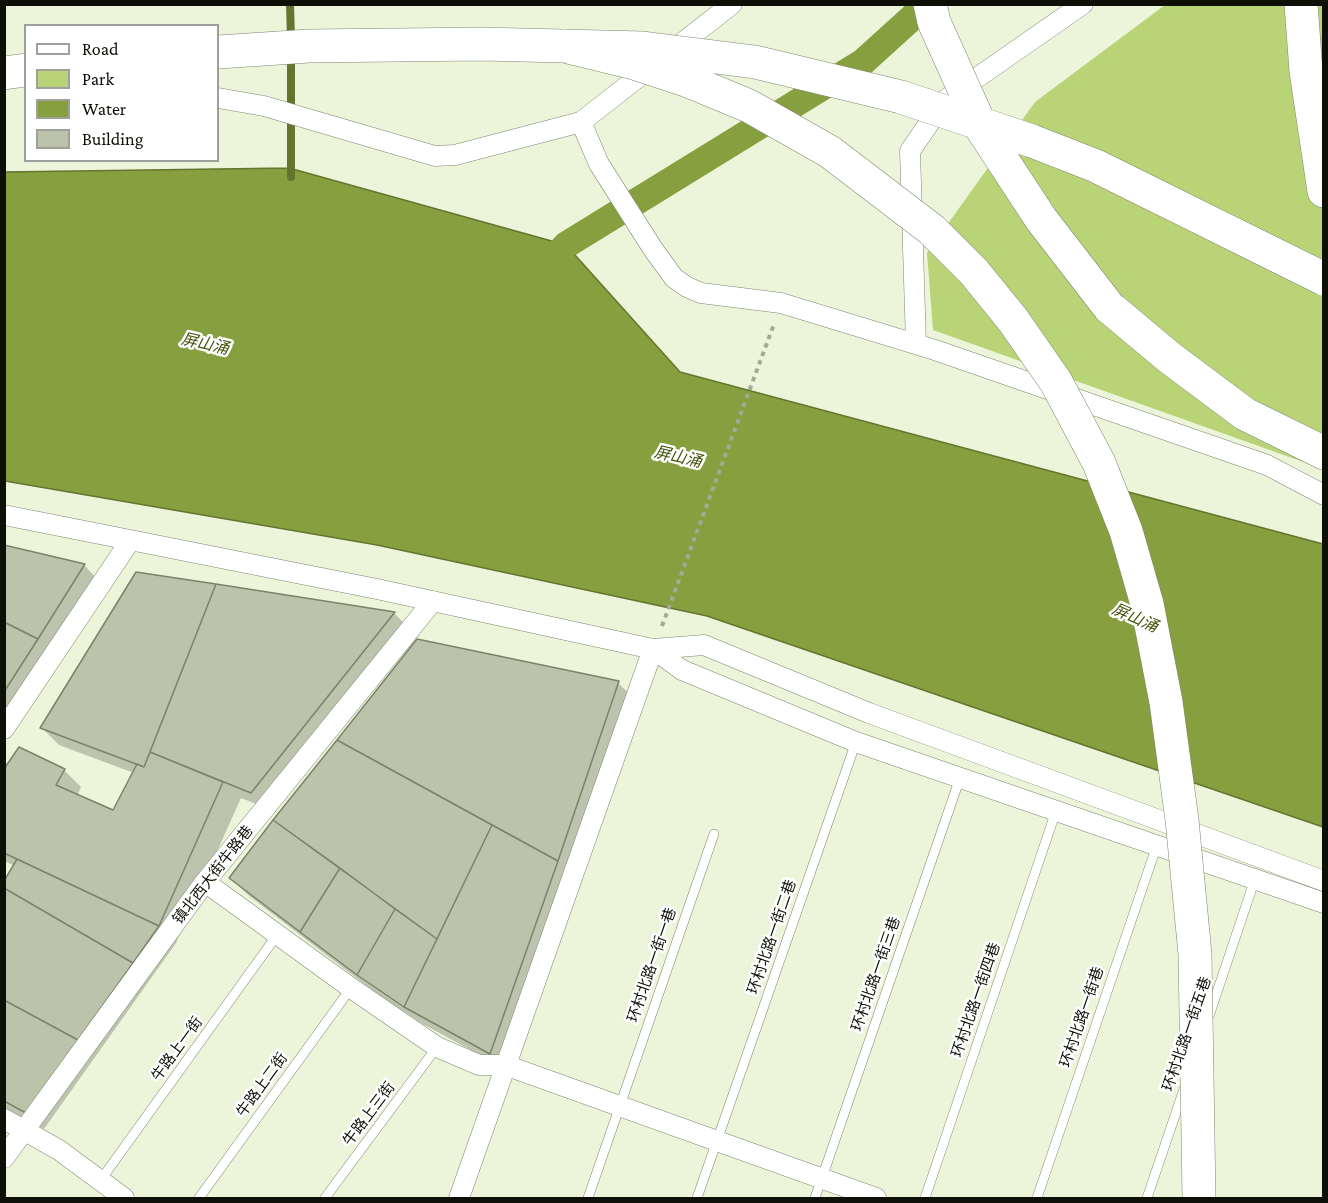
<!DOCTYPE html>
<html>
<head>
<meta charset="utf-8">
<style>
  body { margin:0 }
  #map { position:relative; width:1328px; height:1203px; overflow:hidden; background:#ecf5da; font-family:"Crimson Pro",serif }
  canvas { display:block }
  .frame { position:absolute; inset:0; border:6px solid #0e1008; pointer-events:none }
  .legend { position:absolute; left:24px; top:24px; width:195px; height:138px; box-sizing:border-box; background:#fff; border:2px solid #9f9f9c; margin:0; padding:8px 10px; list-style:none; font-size:18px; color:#0e1008 }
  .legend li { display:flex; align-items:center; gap:12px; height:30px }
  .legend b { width:30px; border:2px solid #9f9f9c }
</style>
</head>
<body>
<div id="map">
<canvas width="1328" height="1203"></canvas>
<div class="frame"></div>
<ul class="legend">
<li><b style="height:8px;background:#fff"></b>Road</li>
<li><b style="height:16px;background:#b9d476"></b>Park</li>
<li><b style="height:16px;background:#87a03f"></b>Water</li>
<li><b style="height:16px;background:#bbc4aa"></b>Building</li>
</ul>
</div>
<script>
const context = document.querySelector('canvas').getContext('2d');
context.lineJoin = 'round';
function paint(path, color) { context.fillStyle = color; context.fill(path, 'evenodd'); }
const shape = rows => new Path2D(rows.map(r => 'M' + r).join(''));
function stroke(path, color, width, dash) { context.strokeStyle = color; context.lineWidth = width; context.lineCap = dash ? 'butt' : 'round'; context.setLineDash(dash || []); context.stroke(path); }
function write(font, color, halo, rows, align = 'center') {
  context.font = font + ' "Crimson Pro","Noto Sans SC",serif'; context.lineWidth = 5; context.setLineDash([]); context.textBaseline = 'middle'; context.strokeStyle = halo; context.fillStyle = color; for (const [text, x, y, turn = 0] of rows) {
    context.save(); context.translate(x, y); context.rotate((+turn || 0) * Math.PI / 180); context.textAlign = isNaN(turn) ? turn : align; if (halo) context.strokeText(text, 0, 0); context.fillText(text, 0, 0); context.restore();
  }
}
paint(shape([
  [1165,5,1323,5,1323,469,933,330,927,253,1035,102]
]), '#b9d476');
const water = shape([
  [289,168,566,245,680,372,1323,544,1323,827,707,616,377,545,5,481,4,172,289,168]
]);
paint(water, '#87a03f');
stroke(water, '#63752e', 1.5);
paint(shape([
  [4,546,84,565,101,583,4,720],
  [137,573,394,613,411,630,269,809,241,798,176,943,44,1129,4,1108,4,885,15,866,4,861,4,772,64,770,81,787,77,796,114,812,134,773,59,745,42,728],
  [418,641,618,683,636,700,507,1070,423,1024,376,993,248,895,231,878]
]), '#0003');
stroke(shape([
  [290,4,291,39],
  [291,54,291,177]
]), '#63752e', 8);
stroke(shape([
  [540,272,566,245,863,62,927,4]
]), '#87a03f', 27);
const building = shape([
  [4,545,85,564,38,639,4,622,4,545],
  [136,572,216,584,144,767,40,728,136,572],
  [216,584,395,612,251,793,150,752,216,584],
  [4,622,38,639,4,692,4,622],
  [417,639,619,681,558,861,337,740,417,639],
  [337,740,492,825,437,939,273,820,337,740],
  [19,747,65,769,56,785,113,810,137,764,144,767,150,752,223,782,159,926,4,853,4,769,19,747],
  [273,820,340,868,300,932,229,878,273,820],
  [492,825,558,861,490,1054,404,1007,492,825],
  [17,859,159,926,133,963,4,888,4,881,17,859],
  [340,868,395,909,357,975,300,932,340,868],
  [4,888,133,963,78,1040,4,1000,4,888],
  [395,909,437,939,404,1007,357,975,395,909],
  [4,1000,78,1040,26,1113,4,1101,4,1000]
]);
paint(building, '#bbc4aa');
stroke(building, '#7a826a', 1.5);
const lane = shape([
  [1209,1016,1255,879],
  [100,1181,277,935],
  [199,1198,351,988],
  [325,1198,437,1047],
  [588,1198,714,834],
  [697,1198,856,742],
  [815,1198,960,778],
  [925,1198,1056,811],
  [1037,1198,1157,845],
  [1147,1198,1184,1089]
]);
const street = shape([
  [218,98,264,106,435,156,455,155,581,122,732,4],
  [581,122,599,164,653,249,674,278,687,287,701,293,781,303,935,350,1267,465,1324,495],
  [916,344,910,151,945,100,1083,4],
  [4,515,377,589,653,649,704,645,869,713,1324,881],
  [653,649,682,670,856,742,1324,903],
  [4,729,130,541],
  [205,882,351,988,437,1047,479,1065,505,1065,876,1198],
  [4,1119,59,1150,124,1198],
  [4,1158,205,882,433,601],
  [459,1198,653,649]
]);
const highway = shape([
  [1301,4,1306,71,1324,191],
  [4,73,26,70],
  [1109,307,1170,358,1245,414,1324,453]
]);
stroke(lane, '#7f876f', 10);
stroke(street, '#7f876f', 21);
stroke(highway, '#7f876f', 34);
stroke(shape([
  [662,626,774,324]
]), '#a3aa95', 4, [4.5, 4.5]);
stroke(lane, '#fff', 9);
stroke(street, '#fff', 20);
stroke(highway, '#fff', 33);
const highwayBridge = shape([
  [930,4,934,22,982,129,1041,219,1109,307],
  [564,46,634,63,686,80,749,106,830,152,932,230,974,272,1013,320,1056,382,1099,463,1126,531,1147,604,1166,702,1182,820,1195,954,1199,1198],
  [218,52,309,46,482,44,643,48,755,62,901,97,1032,141,1096,166,1324,279]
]);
stroke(highwayBridge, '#7f876f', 34, []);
stroke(highwayBridge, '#fff', 33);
write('15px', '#0e1008', '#fff', [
  ["镇北西大街牛路巷",213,875,-52],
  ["环村北路一街二巷",772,937,-71],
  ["环村北路一街一巷",652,965,-71],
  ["环村北路一街三巷",876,974,-71],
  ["环村北路一街四巷",976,1000,-71],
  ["环村北路一街巷",1082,1017,-71],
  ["环村北路一街五巷",1187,1034,-71],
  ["牛路上一街",177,1049,-54],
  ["牛路上二街",262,1085,-54],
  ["牛路上三街",369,1114,-53]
]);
write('italic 16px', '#44540c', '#fff', [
  ["屏山涌",205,344,13],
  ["屏山涌",678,457,13],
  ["屏山涌",1135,618,24]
]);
</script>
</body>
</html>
